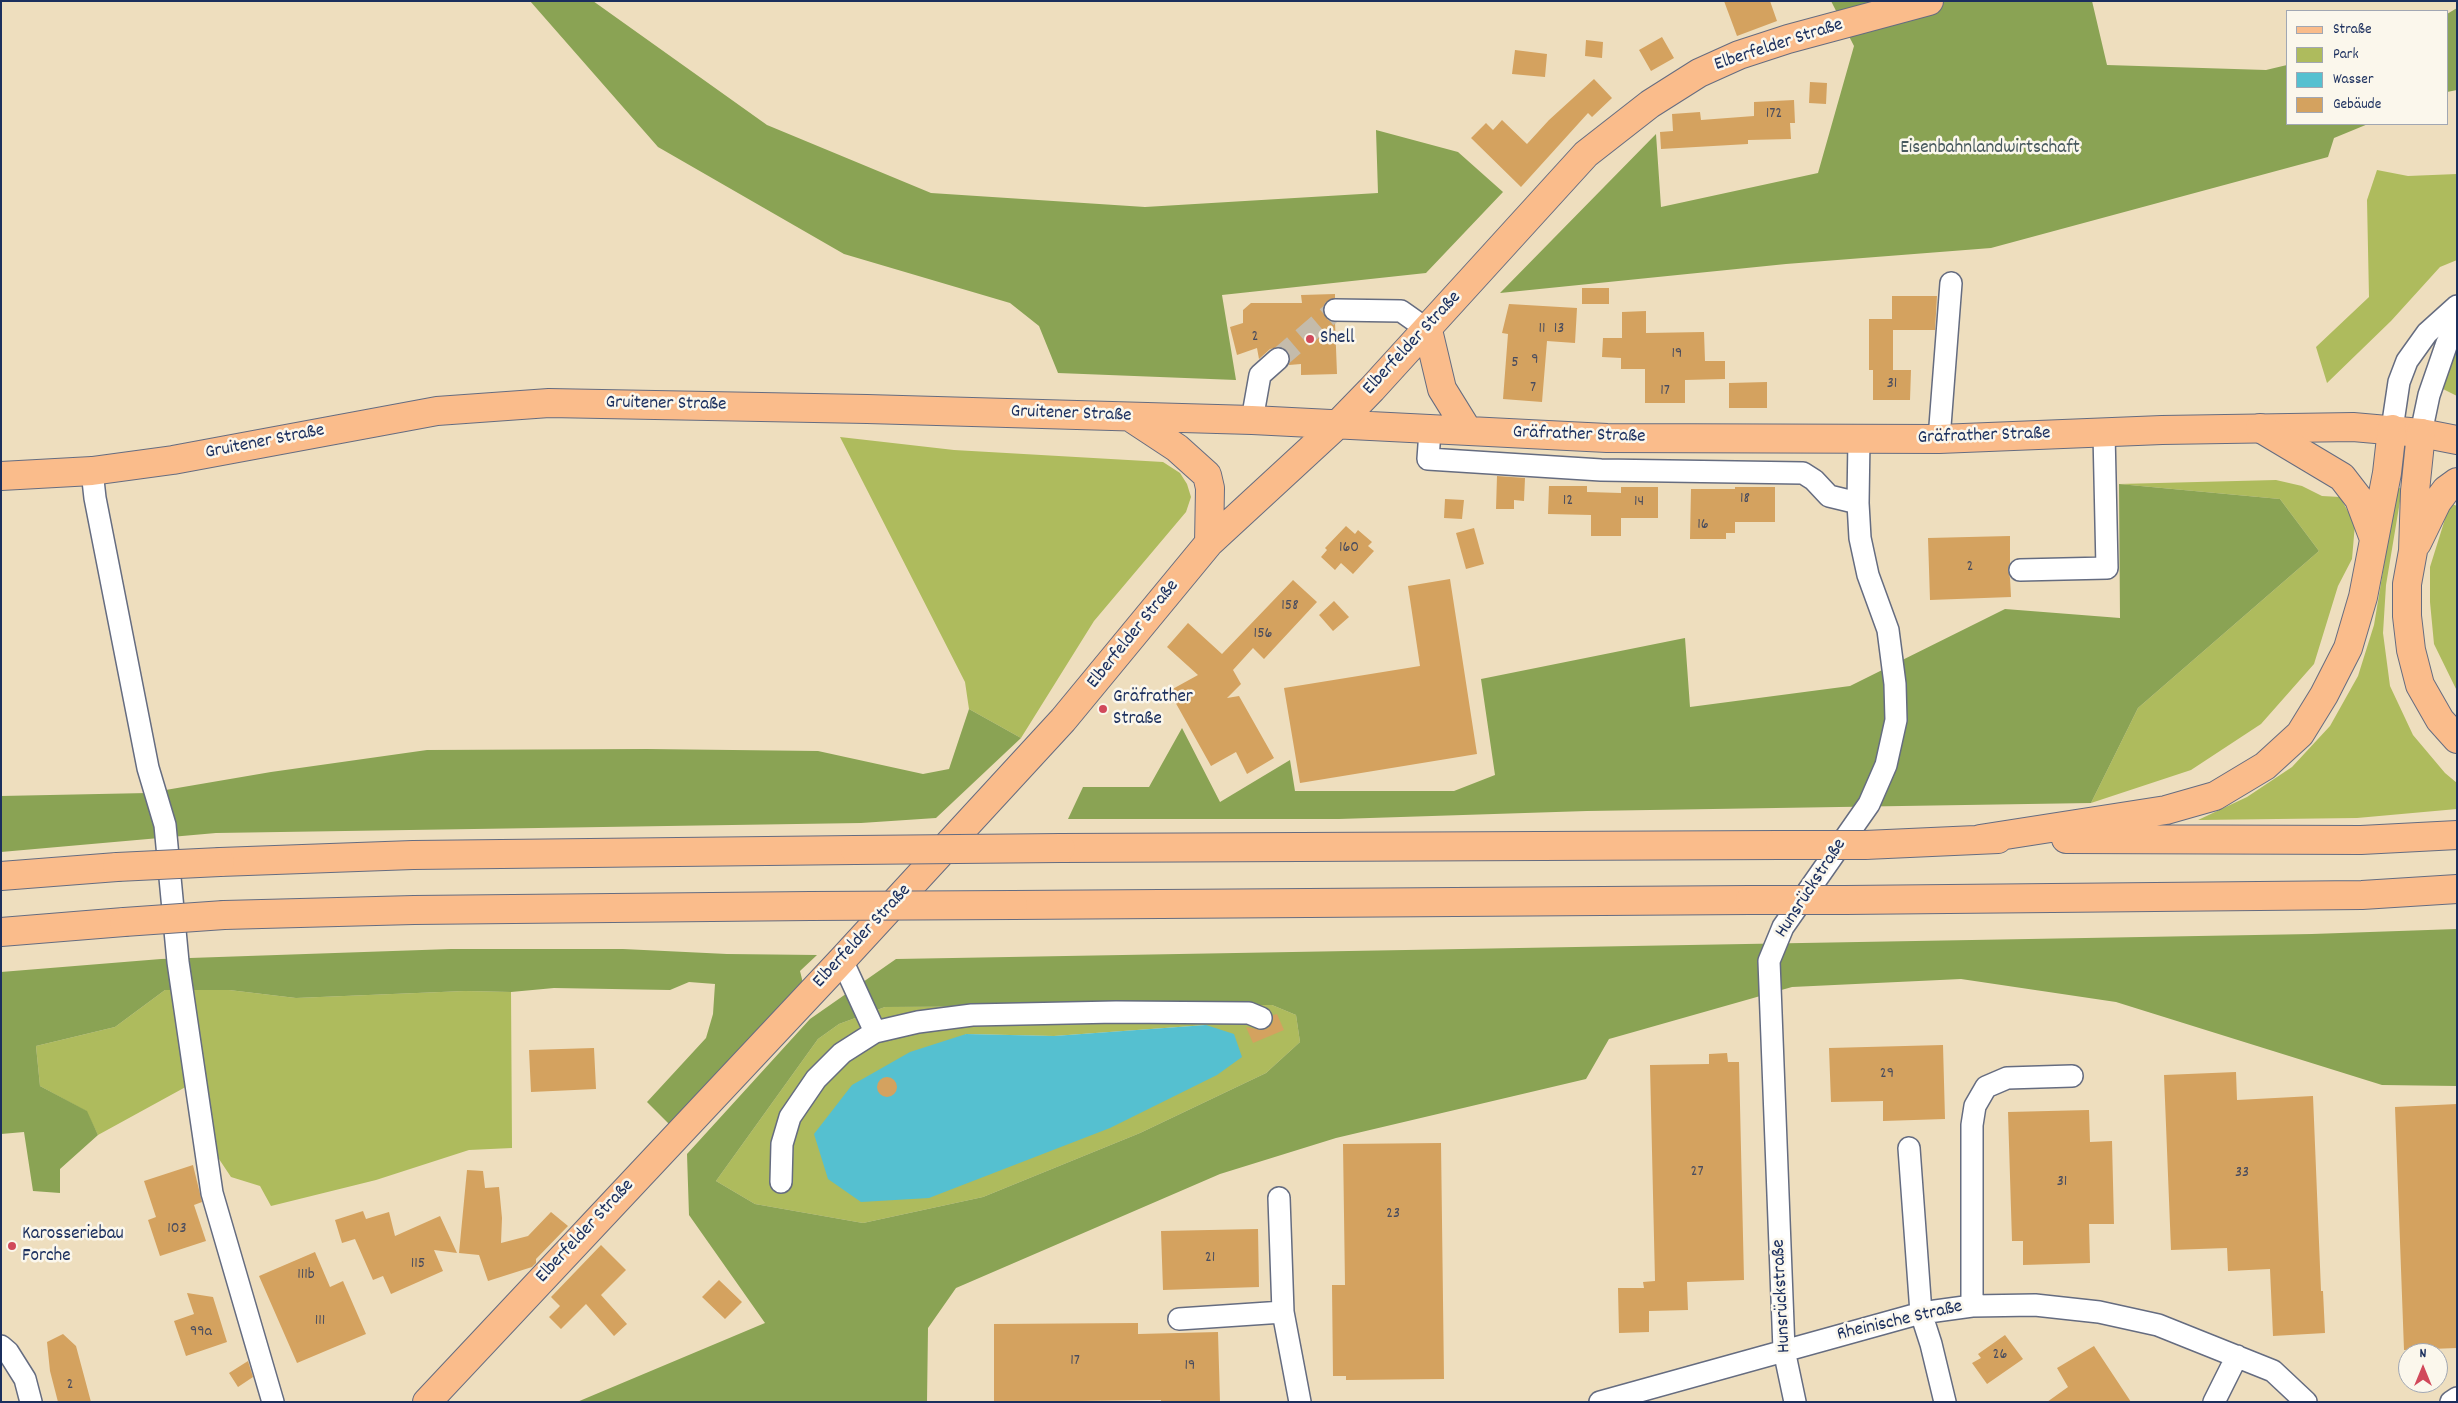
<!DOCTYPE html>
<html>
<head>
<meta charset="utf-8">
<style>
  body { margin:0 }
  #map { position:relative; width:2458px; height:1403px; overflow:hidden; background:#eedebe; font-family:Dekko,sans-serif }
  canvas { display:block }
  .frame { position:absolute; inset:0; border:2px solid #1b2f5e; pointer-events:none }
  .legend { position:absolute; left:2286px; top:10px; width:162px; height:115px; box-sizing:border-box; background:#fbf7ec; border:1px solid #a1a7b3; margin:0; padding:6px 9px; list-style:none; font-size:15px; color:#1b2f5e }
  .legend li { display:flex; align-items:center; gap:10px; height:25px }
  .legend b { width:25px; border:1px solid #a1a7b3 }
  .north { position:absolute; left:2398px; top:1343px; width:50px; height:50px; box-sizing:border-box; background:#fbf7ec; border:1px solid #a1a7b3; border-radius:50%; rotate:0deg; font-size:14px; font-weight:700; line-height:20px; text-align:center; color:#1b2f5e }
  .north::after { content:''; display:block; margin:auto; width:18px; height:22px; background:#d1495b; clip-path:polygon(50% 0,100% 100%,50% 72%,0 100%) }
</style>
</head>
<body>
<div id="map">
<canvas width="2458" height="1403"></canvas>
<div class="frame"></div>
<ul class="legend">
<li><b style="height:6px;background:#fabc8b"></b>Straße</li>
<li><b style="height:14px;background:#aebb5d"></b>Park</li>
<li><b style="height:14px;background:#55c0d0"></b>Wasser</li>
<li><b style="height:14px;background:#d4a25f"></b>Gebäude</li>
</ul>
<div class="north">N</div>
</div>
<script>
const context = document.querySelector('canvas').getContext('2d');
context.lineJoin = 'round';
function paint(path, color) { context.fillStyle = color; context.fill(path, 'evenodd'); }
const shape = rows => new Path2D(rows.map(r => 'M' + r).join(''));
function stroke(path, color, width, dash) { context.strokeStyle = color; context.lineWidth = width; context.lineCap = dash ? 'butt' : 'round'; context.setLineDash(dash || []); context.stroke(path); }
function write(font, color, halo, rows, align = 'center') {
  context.font = font + ' Dekko,sans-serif'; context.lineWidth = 5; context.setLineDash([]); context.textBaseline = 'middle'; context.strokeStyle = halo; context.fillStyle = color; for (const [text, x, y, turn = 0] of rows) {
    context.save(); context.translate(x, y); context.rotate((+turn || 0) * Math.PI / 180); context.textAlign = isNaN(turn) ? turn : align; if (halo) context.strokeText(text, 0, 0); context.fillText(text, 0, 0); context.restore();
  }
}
paint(shape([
  [2377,170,2408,176,2457,174,2457,260,2440,267,2391,321,2327,383,2316,347,2369,297,2367,200],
  [2457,348,2457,396,2441,388],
  [840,437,954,450,1163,462,1180,473,1187,484,1191,497,1186,512,1094,621,1021,738,969,709,965,682],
  [2276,480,2302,486,2322,496,2340,497,2355,524,2352,559,2338,586,2314,664,2261,724,2191,770,2091,803,2138,708,2319,551,2280,499,2119,484],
  [2397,487,2402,489,2386,585,2383,633,2390,686,2413,735,2445,773,2457,783,2457,809,2357,818,2198,820,2247,797,2292,767,2330,726,2358,676,2374,625],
  [2450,503,2457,506,2457,691,2434,644,2430,602,2430,567],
  [165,990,229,990,296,998,465,991,511,992,512,1148,469,1150,376,1180,271,1206,260,1186,231,1177,217,1156,202,1078,98,1135,86,1111,40,1086,36,1046,115,1027],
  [1272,1005,1296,1015,1300,1042,1266,1073,1140,1133,983,1197,863,1223,755,1204,716,1181,818,1039,839,1024,885,1007],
  [1206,1025,828,1179,966,1034,1054,1036]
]), '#aebb5d');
paint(shape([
  [530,1,593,1,767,125,931,193,1145,207,1378,193,1376,130,1458,152,1503,192,1426,273,1222,295,1236,380,1058,373,1039,326,1010,303,844,254,658,147],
  [1831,1,2092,1,2107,65,2266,70,2287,65,2287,124,2368,124,2334,138,2328,157,1991,248,1786,264,1500,293,1656,134,1661,207,1818,173,1854,46],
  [2457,8,2457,90,2447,92,2447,14],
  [2119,484,2280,499,2319,551,2138,708,2091,803,1587,811,1339,819,1068,819,1083,787,1149,787,1182,728,1220,802,1290,760,1295,791,1454,791,1495,775,1481,679,1685,638,1690,707,1850,686,2005,609,2120,618],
  [969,709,1021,738,936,818,861,823,216,833,1,852,1,796,148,793,271,772,427,750,647,749,818,751,923,774,949,769],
  [2457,929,2457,1086,2382,1085,2116,1002,1961,979,1792,987,1609,1039,1586,1079,1336,1138,1220,1174,956,1288,928,1328,927,1402,577,1402,765,1323,689,1215,687,1154,810,1019,896,959,2312,934],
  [1272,1005,1296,1015,1300,1042,1266,1073,1140,1133,983,1197,863,1223,755,1204,716,1181,818,1039,839,1024,885,1007],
  [451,949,623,949,727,954,817,955,800,971,803,983,670,1125,647,1102,706,1038,713,1014,715,984,689,982,670,990,554,988,511,992,465,991,296,998,229,990,165,990,115,1027,36,1046,40,1086,87,1111,98,1135,60,1169,60,1193,33,1191,24,1132,1,1134,1,972,161,959]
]), '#8aa354');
paint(shape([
  [1206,1025,1234,1034,1242,1057,1217,1075,1110,1128,929,1198,861,1202,828,1179,814,1134,852,1085,910,1052,966,1034,1054,1036]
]), '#55c0d0');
paint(shape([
  [1724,1,1770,1,1777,21,1737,36],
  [1662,37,1674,58,1651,71,1639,50],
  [1586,40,1603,42,1602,58,1585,56],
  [1515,50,1547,54,1545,77,1512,74],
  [1594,79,1612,98,1592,117,1588,113,1521,187,1471,138,1486,123,1493,130,1502,120,1527,144,1549,120],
  [1810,82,1827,83,1826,104,1809,103],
  [1794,100,1795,123,1790,123,1791,139,1748,140,1748,144,1661,149,1660,132,1673,131,1672,114,1700,112,1701,120,1754,116,1754,102],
  [1582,288,1609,288,1609,304,1582,304],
  [1335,294,1335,298,1325,303,1323,310,1328,320,1335,322,1337,374,1301,375,1301,364,1289,365,1290,356,1281,347,1270,349,1259,359,1257,348,1237,355,1230,327,1243,323,1243,310,1251,303,1302,303,1301,295],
  [1892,296,1937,296,1935,330,1893,330,1893,370,1911,370,1910,400,1873,400,1873,370,1869,370,1869,319,1892,319],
  [1509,304,1577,308,1575,343,1547,341,1542,402,1503,399,1508,334,1502,333],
  [1646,311,1646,333,1704,332,1705,361,1725,361,1725,379,1685,380,1685,403,1645,403,1645,369,1621,369,1621,358,1602,357,1603,338,1622,338,1622,312],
  [1767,382,1767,408,1729,408,1729,383],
  [1497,476,1525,478,1524,501,1514,500,1514,509,1496,509],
  [1549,486,1587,486,1587,492,1621,493,1621,487,1658,487,1658,518,1621,518,1621,536,1591,536,1591,515,1548,514],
  [1735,487,1775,487,1775,522,1735,522,1735,533,1726,533,1726,539,1690,539,1691,489,1735,489],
  [1445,499,1464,500,1462,519,1444,518],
  [1346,526,1355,534,1358,530,1372,542,1368,546,1374,551,1353,574,1341,563,1335,570,1321,557,1327,550,1325,548],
  [1474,528,1484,564,1466,569,1456,533],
  [2010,536,2010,563,2008,570,2010,578,2011,597,1930,600,1928,538],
  [1450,579,1477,754,1300,783,1284,688,1420,666,1408,586],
  [1293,580,1317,602,1264,659,1253,648,1233,670,1241,684,1227,698,1239,696,1274,758,1247,774,1236,752,1211,766,1169,691,1198,675,1167,647,1188,623,1222,654],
  [1334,601,1349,617,1333,631,1319,615],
  [1277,1014,1284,1030,1253,1043,1246,1027,1262,1030,1268,1028,1273,1022,1273,1015],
  [1943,1045,1945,1119,1883,1121,1883,1101,1831,1102,1829,1048],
  [594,1048,596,1089,531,1092,529,1050],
  [1727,1053,1728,1062,1739,1062,1744,1280,1687,1282,1688,1310,1649,1311,1649,1332,1619,1333,1618,1288,1644,1288,1643,1282,1655,1281,1650,1065,1709,1064,1709,1054],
  [2236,1072,2237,1100,2313,1096,2321,1291,2323,1291,2325,1333,2273,1336,2270,1269,2228,1271,2227,1248,2171,1250,2164,1075],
  '877 1087a10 10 0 1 1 20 0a10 10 0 1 1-20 0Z',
  [2457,1104,2457,1348,2404,1350,2395,1107],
  [2089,1110,2090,1142,2112,1141,2114,1224,2089,1224,2090,1263,2023,1265,2023,1241,2012,1241,2008,1112],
  [1441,1143,1444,1379,1346,1380,1346,1376,1333,1376,1332,1285,1345,1285,1343,1144],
  [193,1165,202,1202,194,1205,206,1241,160,1256,148,1220,156,1217,144,1181],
  [467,1170,483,1171,485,1188,499,1187,502,1218,501,1243,528,1236,551,1212,568,1226,536,1259,536,1263,532,1267,488,1281,479,1255,459,1253],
  [363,1211,366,1219,389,1212,395,1236,440,1216,457,1253,434,1250,443,1271,391,1294,383,1276,373,1280,355,1239,342,1243,335,1220],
  [1258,1229,1259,1287,1163,1290,1161,1231],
  [601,1245,626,1270,601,1295,627,1324,614,1336,586,1304,561,1329,549,1317,560,1306,551,1297],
  [315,1252,330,1287,343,1281,366,1334,297,1363,259,1276],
  [719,1280,742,1302,725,1319,702,1297],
  [187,1293,213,1297,227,1342,186,1356,174,1321,194,1314],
  [1138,1323,1138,1334,1218,1332,1220,1402,1161,1402,1161,1400,994,1402,994,1324],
  [63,1334,76,1346,91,1402,58,1402,50,1371,47,1342],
  [2005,1335,2023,1359,1987,1384,1972,1363,1981,1358,1978,1354],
  [2094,1346,2131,1402,2047,1402,2068,1387,2057,1368],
  [248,1361,253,1377,238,1387,229,1373]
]), '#d4a25f');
stroke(shape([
  [1278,359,1335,310]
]), '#c4bbab', 21, [21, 11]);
const minor = shape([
  [1335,310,1401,311,1428,330],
  [1252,420,1260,375,1278,359],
  [2392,429,2399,382,2407,361,2427,333,2457,306],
  [1430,431,1428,459,1601,470,1803,473,1814,480,1829,496,1858,503],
  [2421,433,2429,395,2447,343,2457,328],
  [1939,439,1951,283],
  [92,471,95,498,148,768,165,825,178,962,212,1193,273,1402],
  [2020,570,2107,568,2104,433],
  [842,960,875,1032],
  [1909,1148,1921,1313,1931,1344,1945,1402],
  [781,1182,782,1144,790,1117,816,1079,842,1053,875,1032,918,1022,972,1015,1116,1012,1249,1013,1261,1018],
  [1279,1198,1283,1312],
  [1972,1306,1972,1125,1975,1106,1986,1087,2007,1078,2072,1076],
  [1179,1319,1283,1312,1300,1402],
  [1,1346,8,1352,25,1379,31,1402],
  [1600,1402,1921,1313,1972,1306,2035,1305,2099,1312,2158,1325,2273,1371,2306,1402],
  [1795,1402,1784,1350,1769,961,1783,927,1869,804,1886,765,1896,720,1895,684,1888,630,1868,575,1860,538,1858,503,1859,439],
  [2214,1402,2237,1356],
  [2451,1402,2457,1398]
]);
const major = shape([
  [1428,330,1442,389,1468,431],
  [1130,417,1177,448,1207,475,1210,488,1209,543],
  [1,476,92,471,173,460,437,411,549,403,867,409,1252,420,1607,438,1939,439,2162,430,2353,427,2421,433,2457,440],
  [427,1402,842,960,1063,720,1209,543,1337,425,1372,389,1586,154,1650,104,1699,73,1739,55,1788,39,1929,1]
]);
const highway = shape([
  [2260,428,2342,477,2359,499,2374,539],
  [2421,433,2415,491,2413,551,2407,584,2407,616,2411,650,2420,685,2440,720,2457,739],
  [2417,543,2437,502,2446,490,2457,482],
  [1980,839,2166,810,2215,796,2265,766,2300,734,2324,695,2348,648,2363,597,2387,473,2392,429],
  [2066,839,2361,840,2457,835],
  [1865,845,1998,839],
  [1061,848,1780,845],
  [220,862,413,855,855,850],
  [1,876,117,867],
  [1845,900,2362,895,2457,889],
  [1013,905,1750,900],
  [224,915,414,910,811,906],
  [1,932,124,922]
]);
stroke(minor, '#656c80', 24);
stroke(major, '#656c80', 30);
stroke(highway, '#656c80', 30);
stroke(minor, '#fff', 21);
stroke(major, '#fabc8b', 28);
stroke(highway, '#fabc8b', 28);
const highwayBridge = shape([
  [1780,845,1865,845],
  [855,850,1061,848],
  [117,867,220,862],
  [1750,900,1845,900],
  [811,906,1013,905],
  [124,922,224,915]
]);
stroke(highwayBridge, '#656c80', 30, []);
stroke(highwayBridge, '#fabc8b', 28);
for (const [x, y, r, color] of [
  [1310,339,5,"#d1495b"],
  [1103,709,5,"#d1495b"],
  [12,1246,5,"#d1495b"]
]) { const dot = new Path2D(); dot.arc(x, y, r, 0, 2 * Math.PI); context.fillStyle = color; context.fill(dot); stroke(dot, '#fbf7ec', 2); }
write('16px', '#494c5e', null, [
  ["172",1774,115],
  ["11",1542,330],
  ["13",1559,330],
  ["2",1255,338],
  ["19",1677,355],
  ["9",1535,361],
  ["5",1515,364],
  ["31",1892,385],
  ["7",1533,389],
  ["17",1665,392],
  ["18",1745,500],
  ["12",1568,502],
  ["14",1639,503],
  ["16",1703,526],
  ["160",1349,549],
  ["2",1970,568],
  ["158",1290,607],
  ["156",1263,635],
  ["29",1887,1075],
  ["27",1697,1173],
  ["33",2242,1174],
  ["31",2062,1183],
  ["23",1393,1215],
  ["103",177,1230],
  ["21",1210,1259],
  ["115",418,1265],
  ["111b",306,1276],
  ["111",320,1322],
  ["99a",201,1333],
  ["26",2000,1356],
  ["17",1075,1362],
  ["19",1190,1367],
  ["2",70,1386]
]);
write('19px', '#1b2f5e', '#fbf7ec', [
  ["Elberfelder Straße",1779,46,-18],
  ["Elberfelder Straße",1413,344,-47],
  ["Gruitener Straße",666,405,1],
  ["Gruitener Straße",1071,415,2],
  ["Gräfrather Straße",1579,436,2],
  ["Gräfrather Straße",1984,437,-2],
  ["Gruitener Straße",265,443,-11],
  ["Elberfelder Straße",1134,635,-51],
  ["Hunsrückstraße",1812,889,-57],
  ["Elberfelder Straße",863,937,-47],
  ["Elberfelder Straße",586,1232,-47],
  ["Hunsrückstraße",1783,1296,-93],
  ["Rheinische Straße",1900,1322,-13]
]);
write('19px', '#47595e', '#fbf7ec', [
  ["Eisenbahnlandwirtschaft",1990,149]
]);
write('19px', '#1b2f5e', '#fbf7ec', [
  ["Shell",1320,339],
  ["Gräfrather",1113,698],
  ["Straße",1113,720],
  ["Karosseriebau",22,1235],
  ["Forche",22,1257]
], 'left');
</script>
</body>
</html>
